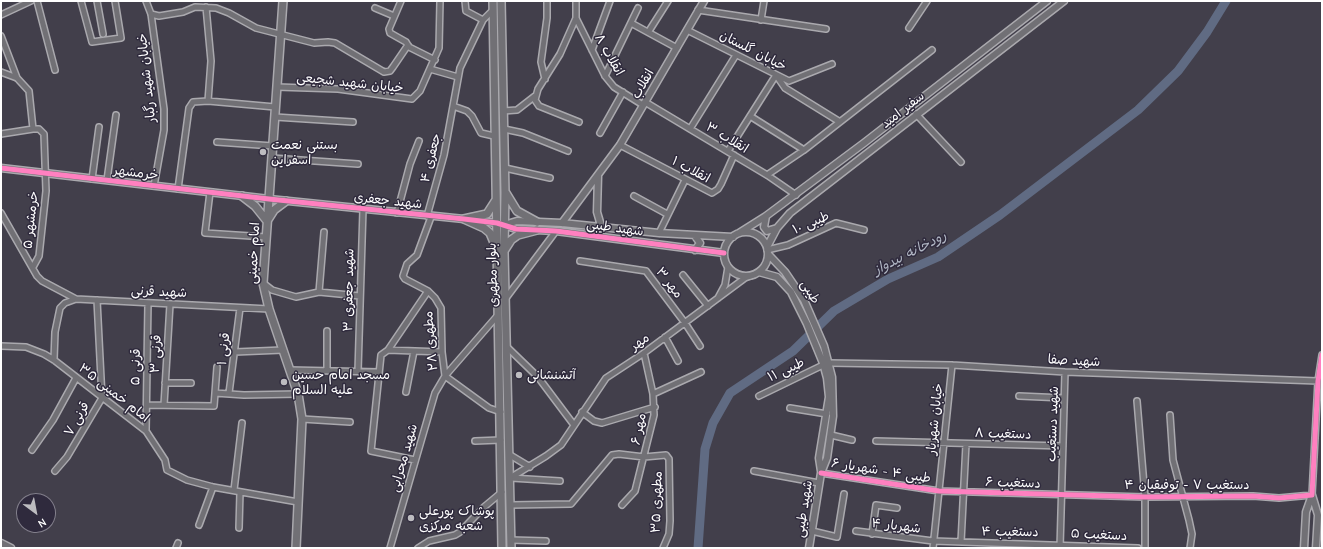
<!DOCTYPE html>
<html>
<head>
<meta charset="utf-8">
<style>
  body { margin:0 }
  #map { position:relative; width:1323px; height:549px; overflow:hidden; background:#423f4b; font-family:"Comic Neue",sans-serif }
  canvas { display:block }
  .frame { position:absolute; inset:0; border:2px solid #fff; pointer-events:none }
  .north { position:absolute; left:16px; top:493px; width:40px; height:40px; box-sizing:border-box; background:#2f2a3d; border:1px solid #827f8b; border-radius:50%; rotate:148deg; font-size:11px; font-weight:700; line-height:16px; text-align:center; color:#fff }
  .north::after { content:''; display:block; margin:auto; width:14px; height:18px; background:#bdbcc0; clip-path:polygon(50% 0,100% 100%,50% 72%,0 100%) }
</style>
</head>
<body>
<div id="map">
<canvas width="1323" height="549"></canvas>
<div class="frame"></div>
<div class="north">N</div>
</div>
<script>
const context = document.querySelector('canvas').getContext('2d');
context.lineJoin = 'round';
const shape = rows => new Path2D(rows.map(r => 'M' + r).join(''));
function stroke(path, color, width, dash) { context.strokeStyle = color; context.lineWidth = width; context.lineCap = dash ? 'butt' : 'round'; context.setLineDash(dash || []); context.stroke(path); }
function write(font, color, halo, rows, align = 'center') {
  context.font = font + ' "Comic Neue","Playpen Sans Arabic",sans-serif'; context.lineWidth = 3; context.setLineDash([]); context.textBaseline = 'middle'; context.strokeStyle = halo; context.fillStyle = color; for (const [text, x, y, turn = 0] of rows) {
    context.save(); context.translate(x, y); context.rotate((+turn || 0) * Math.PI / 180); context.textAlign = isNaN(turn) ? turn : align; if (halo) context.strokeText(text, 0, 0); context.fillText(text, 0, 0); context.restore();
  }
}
stroke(shape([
  [698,548,705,449,713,423,730,393,793,351,834,311,888,279,938,257,1000,215,1138,110,1178,71,1207,32,1226,1]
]), '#606b83', 9);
const minor = shape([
  [37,1,55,70],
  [81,1,92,42,121,38,115,1],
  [97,1,103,34],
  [146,1,151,14,164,109,164,130,154,186],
  [401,1,389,29,390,33,406,42,409,47,435,60],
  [465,1,466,11,483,20],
  [576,1,576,18,605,76,614,87,643,105],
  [206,7,211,61,208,101],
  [375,8,394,16],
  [698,10,826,29],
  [151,14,159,16,183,12,195,7,216,8,229,13,256,28,314,43,328,42,335,43,384,72,390,71,393,67,408,45],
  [1,15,31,1],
  [576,18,560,54,538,89,535,100,539,106,579,122],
  [761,20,764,1],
  [631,23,677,48],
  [909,28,927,1],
  [687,30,789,81,832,64],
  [649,31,668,1],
  [1,36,17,78],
  [592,50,610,1],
  [430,69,458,77],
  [1,72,17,78,29,91,33,129],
  [605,76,638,8],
  [545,79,541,62,547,18,547,1],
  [277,87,338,89,412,99,420,91,439,48,440,1],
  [645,102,767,175,796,195],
  [453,106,467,111,472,116,481,133,494,136],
  [503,111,517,110,535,96],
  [916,114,961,162],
  [750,116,804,150],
  [275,117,353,122],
  [504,129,523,133,568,151],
  [690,129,736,55],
  [600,133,623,92],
  [1,134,33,129,39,129,44,134,46,191,39,256,33,267],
  [217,142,273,146],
  [620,145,712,193,718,189,721,184,734,155],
  [728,151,776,75,785,88,840,122],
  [272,158,358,164],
  [505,168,550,178],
  [767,175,804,150,932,50],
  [92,179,99,127],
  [107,180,116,115],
  [178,189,189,108,193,102,208,101,275,107],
  [210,192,205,233,266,237],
  [634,196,667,214],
  [1,213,37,276,42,281,76,299],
  [397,213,410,164,419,141],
  [427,216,444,155,460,68,483,20,493,10],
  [431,217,417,255,407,264,403,276,405,279,428,291,435,298,441,308,442,352,445,376,489,408,501,412],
  [659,233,685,180],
  [767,250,788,245,836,223,864,230],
  [580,261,646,271,685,323,700,346],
  [683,275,708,306],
  [263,283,272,290,296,297,319,292,360,296],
  [319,292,324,232],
  [506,298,556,231],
  [718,298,725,285,728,267],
  [665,337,678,361],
  [1,346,26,347,44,354,54,360,146,431,165,460,167,470,187,480,213,487,298,502],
  [508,348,538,377,574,425],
  [388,350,428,291],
  [235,352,283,350],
  [54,360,55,332,60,308,65,303,76,299,269,309],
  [829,363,952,365,1065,372,1318,381],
  [290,370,379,372],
  [327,371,327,331],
  [358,371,363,209],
  [165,383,191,383],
  [406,392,414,351],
  [215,393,244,395,298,394],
  [229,393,240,308],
  [653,394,701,372],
  [759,396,823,365],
  [1019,396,1064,398],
  [1137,401,1145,497,1145,548],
  [147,405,214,406,217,367],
  [164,405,170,304],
  [790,408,827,414],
  [582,412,594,421,602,423,655,407],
  [1170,415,1173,460,1189,520,1192,534,1190,548],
  [302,419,350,422],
  [146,431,148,303],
  [831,435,852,440],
  [475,441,501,440],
  [876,441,1063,446],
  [32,450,53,420,76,378],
  [510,455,530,467],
  [415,460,371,451,381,355,388,350,442,352],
  [55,471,67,457,102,398,97,300],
  [754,471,819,483],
  [821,473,939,491,1145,497,1253,496,1279,498,1312,495,1318,381,1322,355],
  [510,478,546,456,561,445,606,378,644,353,745,278,753,275],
  [511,478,560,481],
  [234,490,242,423],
  [511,505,571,504,612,455,619,454,644,457,666,455,669,459,670,521,669,534,663,548],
  [622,505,635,491,654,415,653,394,644,353],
  [199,525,213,487],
  [239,528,240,492],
  [812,531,837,537,844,494],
  [856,531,933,541,1138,548],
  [872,534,876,505,897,508],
  [511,540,546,541],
  [961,542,966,444],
  [176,548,178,543],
  [390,548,435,393,445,376,498,315],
  [418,548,429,541,455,535,460,532,484,507,502,492],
  [933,548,952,365],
  [1060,548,1065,372]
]);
const tertiary = shape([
  [1,168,269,199,464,219,497,223,516,229,556,231,724,253],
  [598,176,597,212,602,229],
  [766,216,764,227,767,231,777,228],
  [562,223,620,145,704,1],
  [504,225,517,221,562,223,659,233,733,237],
  '724 254a22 22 0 1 1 44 0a22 22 0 1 1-44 0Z',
  [739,233,766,216,864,143,1047,1],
  [695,236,700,243,695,250],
  [767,247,777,228,790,213,1064,1],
  [768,254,785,272,804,300,824,346,832,377,833,416,827,458,821,473,809,548],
  [759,272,777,277,791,292,807,324,823,363,827,378,829,397,819,458,821,471],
  [1,543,11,548],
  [1304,548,1306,512,1312,495,1318,515,1316,548]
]);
const secondary = shape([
  [283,1,263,283,269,309,298,394,302,419,296,548],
  [493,1,502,548],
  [501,1,505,193,504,251,511,548],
  [506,193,517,211,537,222],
  [242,196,255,206,267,221,274,210,286,201],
  [495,245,490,233,484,228,464,219,487,214,496,200],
  [504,251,511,240,518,235,537,230]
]);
stroke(minor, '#aaa9ae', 8);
stroke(tertiary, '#aaa9ae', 9);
stroke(secondary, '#aaa9ae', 10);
stroke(minor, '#717075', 5);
stroke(tertiary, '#717075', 6);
stroke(secondary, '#717075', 7);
stroke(shape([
  [1,168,269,199,464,219,497,223,516,229,556,231,724,253],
  [821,473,939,491,1145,497,1253,496,1279,498,1312,495,1318,381,1322,355]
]), '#ff80c0', 5);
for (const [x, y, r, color] of [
  [263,152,4,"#bdbcc0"],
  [519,375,4,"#bdbcc0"],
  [284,382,4,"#bdbcc0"],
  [411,518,4,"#bdbcc0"]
]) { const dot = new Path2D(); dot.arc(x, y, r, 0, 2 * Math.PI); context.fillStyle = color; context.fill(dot); stroke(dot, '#2f2a3d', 1.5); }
write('13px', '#fff', '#2f2a3d', [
  ["خیابان گلستان",753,51,27],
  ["انقلاب ۸",609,55,60],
  ["خیابان شهید رگبار",147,78,-96],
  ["خیابان شهید شجیعی",350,83,6],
  ["انقلاب",643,84,-60],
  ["سفیر امید",903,110,-38],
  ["انقلاب ۳",727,138,31],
  ["جعفری ۴",431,158,-76],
  ["انقلاب ۱",691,170,28],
  ["خرمشهر",136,173,7],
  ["شهید جعفری",388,201,6],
  ["خرمشهر ۵",31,220,-84],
  ["طیبی ۱۰",811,223,-23],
  ["شهید طیبی",615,228,8],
  ["امام خمینی",254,253,-87],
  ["بلوار مطهری",493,275,-92],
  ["مهر ۳",669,283,52],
  ["شهید جعفری ۳",349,290,-89],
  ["شهید قرنی",159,292,3],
  ["طیبی",810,292,60],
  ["مطهری ۲۸",431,341,-95],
  ["مهر",640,342,-35],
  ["قرنی ۱",224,349,-83],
  ["قرنی ۳",156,354,-87],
  ["شهید صفا",1074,361,3],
  ["قرنی ۵",136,367,-89],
  ["طیبی ۱۱",786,370,-25],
  ["امام خمینی ۳۵",114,393,38],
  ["قرنی ۷",77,419,-60],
  ["خیابان شهریار",935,419,-84],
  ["شهید دستغیب",1053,424,-88],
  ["مهر ۶",639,429,-78],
  ["دستغیب ۸",1003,434,2],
  ["شهید محرابی",404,458,-74],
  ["طیبی ۴ - شهریار ۶",881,471,9],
  ["دستغیب ۶",1013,483,2],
  ["دستغیب ۷ - توفیقیان ۴",1187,485],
  ["مطهری ۳۵",657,502,-88],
  ["شهید طیبی",804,509,-81],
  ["شهریار ۴",896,526,7],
  ["دستغیب ۴",1010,532,1],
  ["دستغیب ۵",1099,535,3]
]);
write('13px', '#fff', '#2f2a3d', [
  ["بستنی نعمت",271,145],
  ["اسفراین",271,160],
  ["مسجد امام حسین",292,375],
  ["علیه السلام",292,390],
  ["آتشنشانی",527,375],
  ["پوشاک پورعلی",419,511],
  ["شعبه مرکزی",419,526]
], 'left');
write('italic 14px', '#b1b7c4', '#2f2a3d', [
  ["رودخانه بیدواز",910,253,-27]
]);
</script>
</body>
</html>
